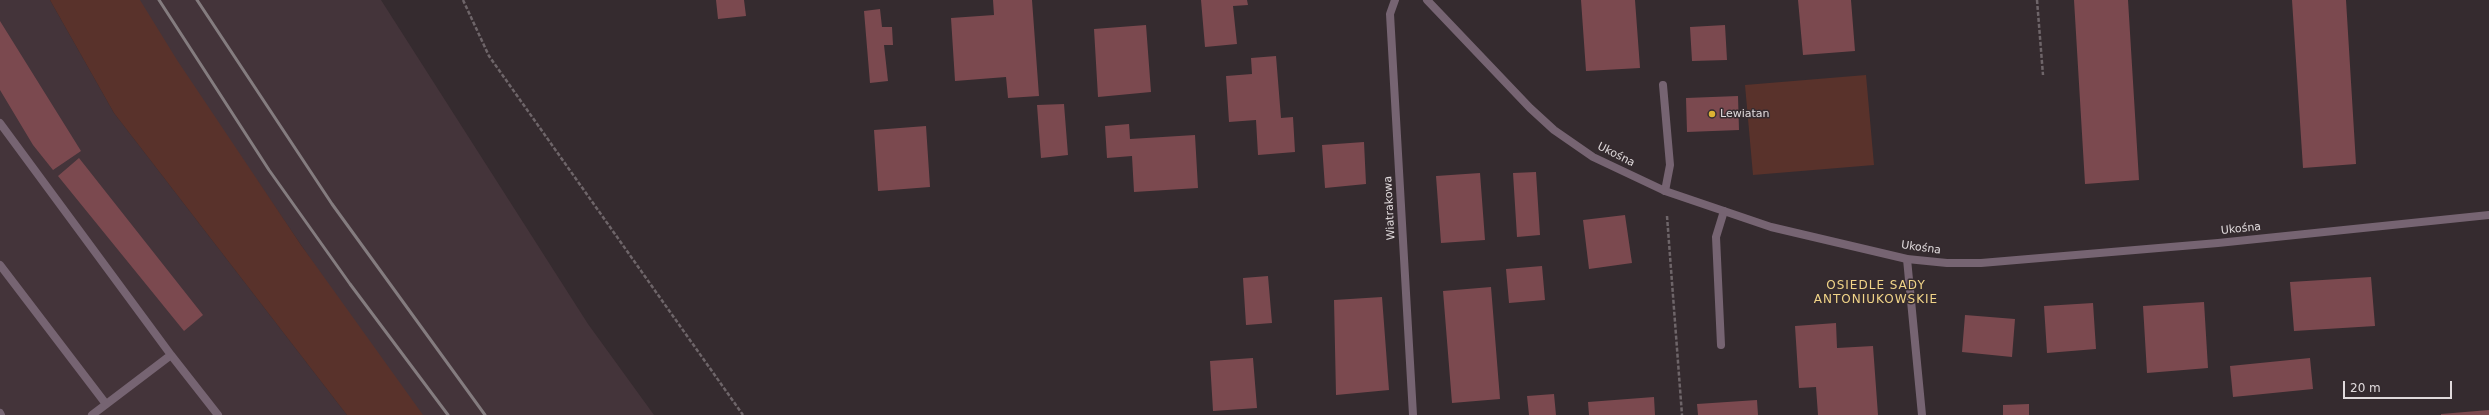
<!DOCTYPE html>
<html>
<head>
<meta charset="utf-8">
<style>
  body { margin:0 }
  #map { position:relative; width:2489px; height:415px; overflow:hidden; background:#352b2f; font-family:"DejaVu Sans",sans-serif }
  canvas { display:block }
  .scale { position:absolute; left:2343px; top:381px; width:109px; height:18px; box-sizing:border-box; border:2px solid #e0dadc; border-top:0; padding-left:5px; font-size:12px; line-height:14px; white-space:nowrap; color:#e0dadc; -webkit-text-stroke:3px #352b2f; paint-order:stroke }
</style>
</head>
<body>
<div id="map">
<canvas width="2489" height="415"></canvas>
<div class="scale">20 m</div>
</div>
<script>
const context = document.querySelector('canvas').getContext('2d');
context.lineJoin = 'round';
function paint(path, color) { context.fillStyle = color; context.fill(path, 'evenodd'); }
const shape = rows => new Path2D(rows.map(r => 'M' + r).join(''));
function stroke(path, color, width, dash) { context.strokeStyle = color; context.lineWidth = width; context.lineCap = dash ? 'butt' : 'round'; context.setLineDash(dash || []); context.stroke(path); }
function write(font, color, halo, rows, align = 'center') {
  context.font = font + ' "DejaVu Sans",sans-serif'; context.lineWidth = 3; context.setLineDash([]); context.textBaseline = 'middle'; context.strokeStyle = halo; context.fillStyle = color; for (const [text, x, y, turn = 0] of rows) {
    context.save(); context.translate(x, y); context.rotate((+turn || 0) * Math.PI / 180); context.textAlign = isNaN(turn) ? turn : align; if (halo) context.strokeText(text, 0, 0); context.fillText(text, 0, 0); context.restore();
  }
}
paint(shape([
  [0,0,50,0,114,113,347,415,0,415],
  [134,0,381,0,588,324,654,415,417,415]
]), '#44343a');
paint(shape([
  [50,0,140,0,177,60,301,245,423,415,347,415,114,113],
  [1866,75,1874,165,1753,175,1745,85]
]), '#59322b');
paint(shape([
  [716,0,744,0,746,16,718,19],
  [993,0,1032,0,1039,96,1008,98,1006,77,955,81,951,18,994,15],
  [1201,0,1247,0,1248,5,1233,6,1237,44,1205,47],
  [1581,0,1635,0,1640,68,1586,71],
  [1798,0,1851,0,1855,51,1803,55],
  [2074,0,2128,0,2139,180,2085,184],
  [2292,0,2346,0,2356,164,2303,168],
  [880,9,882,27,892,27,893,45,884,45,888,81,870,83,864,11],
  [0,21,81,151,53,170,33,145,0,90],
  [1146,25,1151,92,1098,97,1094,29],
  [1725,25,1727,60,1692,61,1690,27],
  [1276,56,1281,118,1293,117,1295,152,1258,155,1256,120,1229,122,1226,76,1252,74,1251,58],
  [1738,96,1739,130,1687,132,1686,98],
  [1064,104,1068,155,1041,158,1037,105],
  [1129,124,1130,139,1195,135,1198,188,1134,192,1132,156,1107,158,1105,126],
  [926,126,930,187,878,191,874,130],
  [1364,142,1366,184,1325,188,1322,145],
  [79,158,203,315,184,331,58,176],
  [1536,172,1540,235,1517,237,1513,173],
  [1480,173,1485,240,1441,243,1436,176],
  [1625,215,1632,263,1589,269,1583,220],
  [1542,266,1545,300,1509,303,1506,269],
  [1268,276,1272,323,1246,325,1243,278],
  [2371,277,2375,326,2294,331,2290,282],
  [1491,287,1500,399,1452,403,1443,291],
  [1382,297,1389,390,1336,395,1334,300],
  [2204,302,2208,368,2147,373,2143,306],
  [2093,303,2096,349,2047,353,2044,306],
  [1965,315,2015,319,2012,357,1962,352],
  [1836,323,1837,348,1873,346,1878,415,1818,415,1816,387,1799,388,1795,326],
  [1253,358,1257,408,1213,411,1210,361],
  [2310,358,2313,389,2233,397,2230,366],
  [1554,394,1556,415,1529,415,1527,396],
  [1654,397,1655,415,1589,415,1588,402],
  [1757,400,1758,415,1698,415,1697,404],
  [2029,404,2029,415,2003,415,2003,405],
  [2489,410,2489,415,2441,415,2441,414]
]), '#7b494f');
stroke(shape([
  [463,0,489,56,743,415],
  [2037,0,2043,75],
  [1667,216,1682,415]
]), '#6e6569', 2.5, [4, 2]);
stroke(shape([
  [1663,85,1670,165,1665,191],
  [0,123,171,355],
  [1907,259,1922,415],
  [0,265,106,404],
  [1721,345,1716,237,1724,211],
  [0,413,1,415],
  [92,415,171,355,218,415]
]), '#766472', 8);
stroke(shape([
  [1395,0,1390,14,1413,415],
  [1427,0,1530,108,1554,130,1593,157,1665,191,1771,227,1907,259,1947,263,1981,263,2218,243,2489,215]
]), '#766472', 8);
stroke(shape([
  [159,0,269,170,350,284,448,415],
  [197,0,332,204,485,415]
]), '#847c7f', 3);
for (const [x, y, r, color] of [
  [1712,114,4,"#dcb233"]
]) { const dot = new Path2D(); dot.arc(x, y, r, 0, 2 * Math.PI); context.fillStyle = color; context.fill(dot); stroke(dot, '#352b2f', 1.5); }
write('11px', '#e0dadc', '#352b2f', [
  ["Lewiatan",1720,114]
], 'left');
write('11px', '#e0dadc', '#352b2f', [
  ["Ukośna",1616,155,27],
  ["Wiatrakowa",1390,208,-93],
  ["Ukośna",2241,229,-6],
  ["Ukośna",1921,248,8]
]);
context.letterSpacing = '1px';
write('12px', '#f1d488', '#352b2f', [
  ["OSIEDLE SADY",1876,286],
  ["ANTONIUKOWSKIE",1876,300]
]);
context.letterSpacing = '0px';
</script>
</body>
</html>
